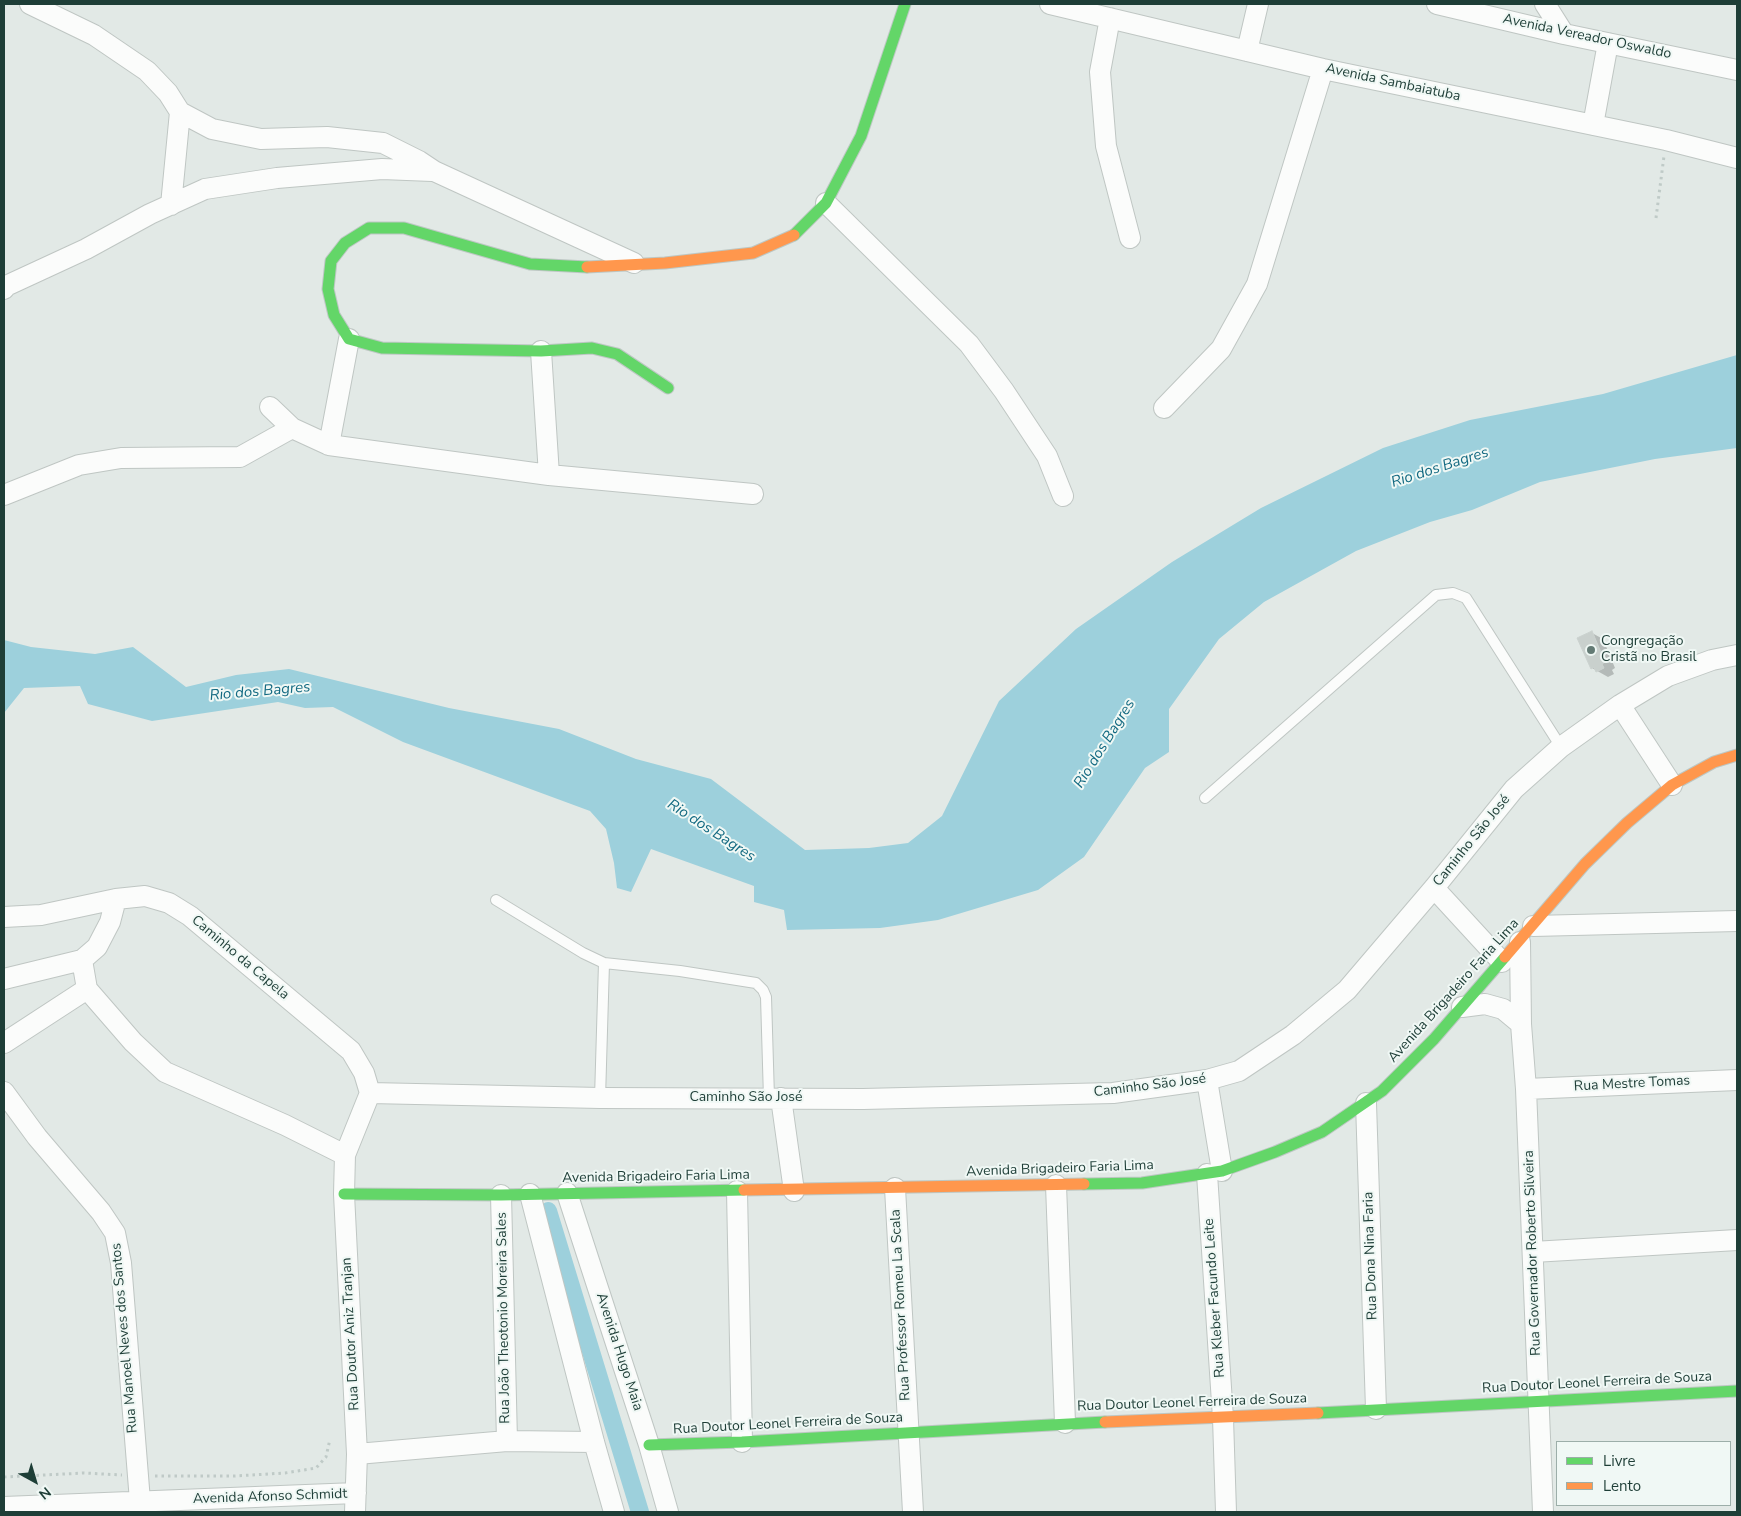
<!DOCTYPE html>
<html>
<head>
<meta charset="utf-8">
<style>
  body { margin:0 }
  #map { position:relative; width:1741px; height:1516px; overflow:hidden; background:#e2e9e6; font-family:"Nunito Sans",sans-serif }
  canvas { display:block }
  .frame { position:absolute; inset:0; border:5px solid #1e3e37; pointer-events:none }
  .legend { position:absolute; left:1556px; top:1441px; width:175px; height:65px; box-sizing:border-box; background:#f0f8f5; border:1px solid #9caea9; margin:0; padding:6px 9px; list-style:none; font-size:15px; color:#1e3e37 }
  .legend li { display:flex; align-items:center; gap:10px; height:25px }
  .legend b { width:25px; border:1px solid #9caea9 }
  .north { position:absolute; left:10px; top:1456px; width:50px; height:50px; -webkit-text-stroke:4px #f0f8f5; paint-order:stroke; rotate:141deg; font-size:14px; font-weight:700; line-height:20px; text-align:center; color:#1e3e37 }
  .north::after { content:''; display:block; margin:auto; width:18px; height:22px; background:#1e3e37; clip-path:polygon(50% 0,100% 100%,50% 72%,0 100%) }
</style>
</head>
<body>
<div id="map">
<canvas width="1741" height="1516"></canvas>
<div class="frame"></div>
<ul class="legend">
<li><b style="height:6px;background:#63d668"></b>Livre</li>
<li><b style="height:6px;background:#ff974d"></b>Lento</li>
</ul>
<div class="north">N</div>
</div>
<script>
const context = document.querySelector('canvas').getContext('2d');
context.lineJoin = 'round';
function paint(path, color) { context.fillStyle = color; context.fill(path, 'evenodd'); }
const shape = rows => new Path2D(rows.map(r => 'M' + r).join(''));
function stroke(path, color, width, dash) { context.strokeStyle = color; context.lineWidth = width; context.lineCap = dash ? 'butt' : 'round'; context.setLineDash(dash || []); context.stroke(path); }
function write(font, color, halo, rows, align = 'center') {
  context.font = font + ' "Nunito Sans",sans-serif'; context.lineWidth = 4; context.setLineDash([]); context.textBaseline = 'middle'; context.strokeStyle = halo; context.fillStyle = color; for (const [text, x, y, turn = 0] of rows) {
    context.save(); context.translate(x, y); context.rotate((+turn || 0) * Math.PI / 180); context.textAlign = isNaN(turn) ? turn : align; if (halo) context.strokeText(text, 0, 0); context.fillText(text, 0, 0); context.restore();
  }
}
paint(shape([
  [1737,355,1737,448,1655,459,1540,482,1472,510,1430,522,1356,551,1264,602,1219,639,1169,709,1169,752,1145,768,1084,857,1038,890,938,920,880,928,787,930,784,910,754,902,754,886,651,849,631,892,617,888,614,863,606,829,590,811,403,742,333,707,305,708,278,702,152,721,88,704,80,686,24,688,4,713,4,640,31,647,95,654,133,647,186,687,236,675,289,669,449,708,559,729,636,759,711,779,805,850,869,848,908,843,942,816,999,701,1076,629,1172,562,1261,508,1383,448,1470,420,1603,394]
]), '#9dd0dc');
paint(shape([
  [1592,633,1603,639,1615,668,1612,670,1614,674,1608,677,1592,668]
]), '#0003');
stroke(shape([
  [548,1211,640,1512]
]), '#9dd0dc', 18);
const building = shape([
  [1592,631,1605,662,1602,664,1604,668,1596,672,1594,667,1591,669,1577,638,1592,631]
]);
paint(building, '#c9d0cd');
stroke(building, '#cbd2cf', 1);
const lane = shape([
  [1205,798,1436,595,1453,593,1466,598,1561,747],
  [496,900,583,953,604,963,680,971,756,983,763,990,766,997,769,1098],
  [600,1098,604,963]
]);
const street = shape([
  [30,4,94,35,147,71,168,93,180,112,212,129,261,139,327,137,383,143,419,161,434,171,634,263],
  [1050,4,1323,69,1666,140,1737,158],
  [1437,4,1564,34,1737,70],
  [1545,4,1564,34],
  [1110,18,1100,72,1106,146,1130,238],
  [1247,51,1258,4],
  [1593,125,1608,43],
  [826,203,969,344,1004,391,1047,456,1063,496],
  [171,205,180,112],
  [4,289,6,286,86,249,150,214,205,189,277,178,382,169,432,171],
  [541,351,549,475],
  [270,407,292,428,329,445,549,475,753,494],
  [1164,408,1221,349,1257,284,1323,69],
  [329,445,349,339],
  [4,495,79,465,121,458,240,457,292,428],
  [1620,705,1672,785],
  [1434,888,1502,962],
  [4,917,41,915,116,899,145,896,169,903,190,916,351,1051,364,1073,370,1093,345,1155,344,1194,357,1454,355,1512],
  [1533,926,1737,921],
  [1520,942,1521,1024,1526,1089,1543,1512],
  [82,960,87,989,133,1042,165,1072,285,1125,345,1155],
  [4,979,82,960,97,947,110,922,116,899],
  [1462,1007,1485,1004,1503,1009,1521,1024],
  [4,1043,87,989],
  [1207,1080,1222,1171],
  [1526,1089,1737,1080],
  [4,1092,37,1137,101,1212,115,1233,121,1263,140,1501],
  [370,1093,600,1098,863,1099,1113,1093,1207,1080,1239,1071,1293,1035,1347,990,1434,888,1514,789,1561,747,1620,705,1668,676,1712,660,1737,655],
  [781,1098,794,1191],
  [1366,1103,1376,1409],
  [1207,1174,1223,1418,1226,1512],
  [1056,1185,1065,1423],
  [895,1188,913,1512],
  [737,1191,742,1442],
  [567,1193,649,1445,668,1512],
  [530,1194,594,1442,614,1512],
  [501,1195,507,1441],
  [1533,1252,1737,1240],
  [357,1454,507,1441,594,1442],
  [4,1507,356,1493]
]);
const fast = shape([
  [794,235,826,203,861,136,905,4],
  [587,267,530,264,404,228,369,228,345,243,331,261,328,289,334,315,349,339,382,348,541,351,592,348,617,354,668,388],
  [1084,1184,1142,1183,1222,1171,1275,1152,1322,1132,1382,1091,1434,1039,1505,957],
  [344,1194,501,1195,744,1190],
  [1318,1413,1737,1391],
  [649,1445,742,1442,1105,1422]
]);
const slow = shape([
  [587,267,665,263,753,253,794,235],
  [1505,957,1585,864,1627,823,1672,785,1714,762,1737,755],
  [744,1190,1084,1184],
  [1105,1422,1318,1413]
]);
stroke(lane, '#bfc6c3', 12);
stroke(street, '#bfc6c3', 22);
stroke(fast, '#bdc7c3', 13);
stroke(slow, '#bdc7c3', 13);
stroke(shape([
  [1656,218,1664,156],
  [155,1476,234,1476,285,1473,316,1468,326,1457,330,1439],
  [4,1477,84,1473,122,1475]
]), '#bfcac7', 3, [2.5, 4]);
stroke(lane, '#fbfcfb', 10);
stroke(street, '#fbfcfb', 20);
stroke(fast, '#63d668', 11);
stroke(slow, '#ff974d', 11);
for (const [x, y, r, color] of [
  [1591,650,5,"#637a74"]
]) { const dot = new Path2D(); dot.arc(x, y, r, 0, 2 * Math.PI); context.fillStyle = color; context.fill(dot); stroke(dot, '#f0f8f5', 2); }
write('14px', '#1e3e37', '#f0f8f5', [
  ["Avenida Vereador Oswaldo",1587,37,12],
  ["Avenida Sambaiatuba",1393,83,12],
  ["Caminho São José",1472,841,-51],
  ["Caminho da Capela",240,958,40],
  ["Avenida Brigadeiro Faria Lima",1454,991,-48],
  ["Rua Mestre Tomas",1632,1084,-3],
  ["Caminho São José",1150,1086,-7],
  ["Caminho São José",746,1098],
  ["Avenida Brigadeiro Faria Lima",1060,1169,-2],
  ["Avenida Brigadeiro Faria Lima",656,1177,-1],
  ["Rua Governador Roberto Silveira",1533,1253,-92],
  ["Rua Dona Nina Faria",1371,1256,-92],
  ["Rua Kleber Facundo Leite",1215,1298,-94],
  ["Rua Professor Romeu La Scala",901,1305,-93],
  ["Rua João Theotonio Moreira Sales",504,1318,-91],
  ["Rua Doutor Aniz Tranjan",351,1334,-93],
  ["Rua Manoel Neves dos Santos",125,1338,-95],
  ["Avenida Hugo Maia",619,1352,72],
  ["Rua Doutor Leonel Ferreira de Souza",1597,1383,-3],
  ["Rua Doutor Leonel Ferreira de Souza",1192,1403,-2],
  ["Rua Doutor Leonel Ferreira de Souza",788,1424,-3],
  ["Avenida Afonso Schmidt",270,1497,-2]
]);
write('14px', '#1e3e37', '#f0f8f5', [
  ["Congregação",1601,642],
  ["Cristã no Brasil",1601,658]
], 'left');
write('italic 15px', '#126981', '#f0f8f5', [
  ["Rio dos Bagres",1440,468,-18],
  ["Rio dos Bagres",260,692,-5],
  ["Rio dos Bagres",1105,744,-58],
  ["Rio dos Bagres",711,831,33]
]);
</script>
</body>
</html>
